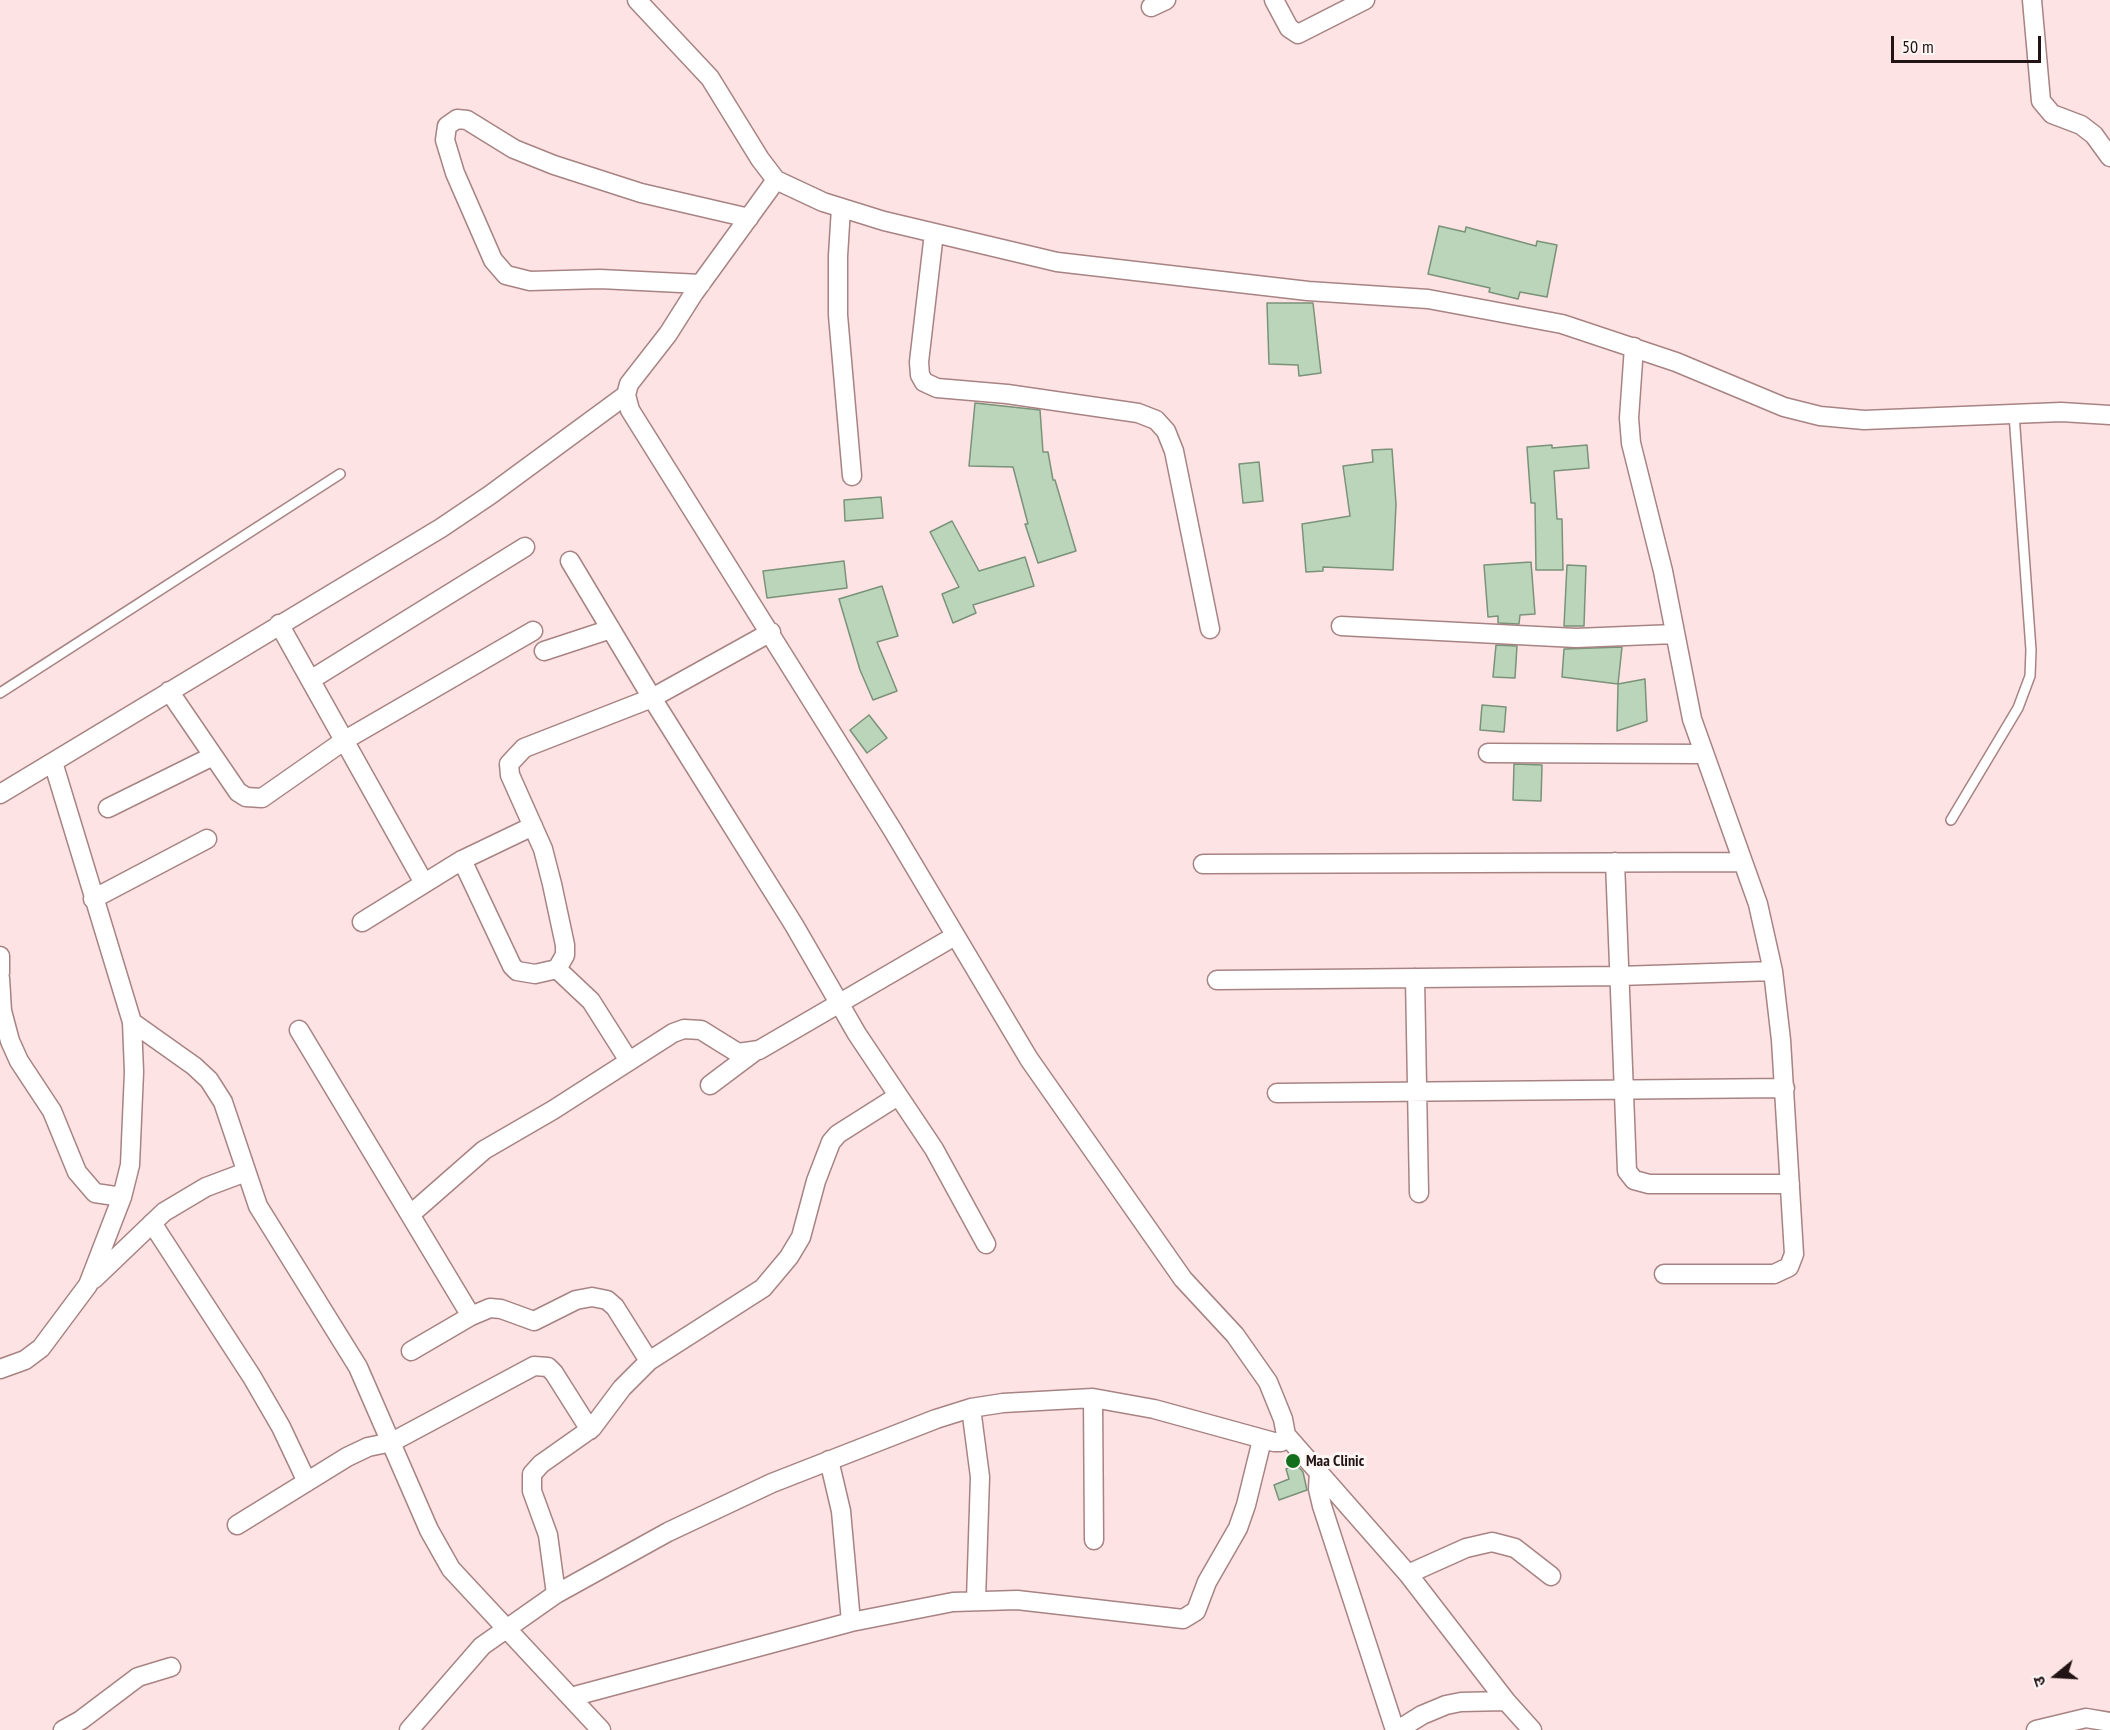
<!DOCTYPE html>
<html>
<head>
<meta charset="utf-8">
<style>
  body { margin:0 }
  #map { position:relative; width:2110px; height:1730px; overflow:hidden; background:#fde3e3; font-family:"PT Sans Narrow","Noto Sans Devanagari",sans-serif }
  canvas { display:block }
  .north { position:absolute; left:2026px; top:1646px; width:60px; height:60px; -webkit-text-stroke:4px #fef5f5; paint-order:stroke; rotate:252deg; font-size:16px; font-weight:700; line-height:24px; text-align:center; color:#221414 }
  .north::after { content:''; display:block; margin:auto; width:21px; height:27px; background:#221414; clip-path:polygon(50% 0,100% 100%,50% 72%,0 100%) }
  .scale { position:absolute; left:1891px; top:36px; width:150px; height:27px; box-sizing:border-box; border:3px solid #221414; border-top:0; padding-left:8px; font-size:18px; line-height:21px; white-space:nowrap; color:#221414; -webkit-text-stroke:4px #fef5f5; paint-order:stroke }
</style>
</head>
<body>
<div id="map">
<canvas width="2110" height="1730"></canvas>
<div class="north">उ</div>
<div class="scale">50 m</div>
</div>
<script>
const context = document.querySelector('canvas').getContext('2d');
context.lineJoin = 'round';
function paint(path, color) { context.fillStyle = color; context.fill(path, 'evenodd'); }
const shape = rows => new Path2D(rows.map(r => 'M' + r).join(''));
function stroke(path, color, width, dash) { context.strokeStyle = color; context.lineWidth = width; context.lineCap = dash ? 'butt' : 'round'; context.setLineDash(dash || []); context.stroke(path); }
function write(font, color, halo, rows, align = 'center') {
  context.font = font + ' "PT Sans Narrow",sans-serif'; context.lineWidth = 6; context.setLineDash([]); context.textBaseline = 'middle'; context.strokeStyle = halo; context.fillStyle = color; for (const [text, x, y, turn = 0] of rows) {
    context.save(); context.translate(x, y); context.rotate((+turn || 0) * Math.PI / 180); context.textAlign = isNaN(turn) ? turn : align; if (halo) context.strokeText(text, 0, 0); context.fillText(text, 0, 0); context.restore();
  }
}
const building = shape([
  [1439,226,1465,232,1466,227,1536,246,1537,241,1557,245,1547,297,1520,292,1518,299,1489,292,1490,288,1428,274,1439,226],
  [1267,303,1313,303,1321,373,1299,376,1298,365,1269,364,1267,303],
  [975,403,1040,410,1043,452,1048,452,1053,480,1055,480,1076,551,1038,563,1025,524,1028,524,1013,467,969,466,975,403],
  [1552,445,1552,448,1587,445,1589,468,1554,471,1557,519,1562,519,1563,570,1536,570,1535,503,1531,503,1527,447,1552,445],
  [1392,449,1396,504,1393,570,1323,567,1323,571,1306,572,1302,524,1350,516,1343,466,1373,462,1372,450,1392,449],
  [1259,462,1263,501,1243,503,1239,464,1259,462],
  [881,497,883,518,845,521,844,500,881,497],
  [952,521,979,571,1025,557,1034,586,973,605,976,613,953,623,942,594,959,587,930,532,952,521],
  [844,561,847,588,767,598,763,571,844,561],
  [1531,562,1535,614,1520,615,1519,624,1498,623,1498,616,1488,617,1484,565,1531,562],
  [1567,565,1586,566,1584,626,1564,626,1567,565],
  [882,586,898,636,877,642,897,691,873,700,860,670,839,599,882,586],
  [1496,645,1517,646,1515,678,1493,677,1496,645],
  [1622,647,1618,684,1562,677,1564,649,1622,647],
  [1645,679,1647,721,1617,731,1618,684,1645,679],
  [1482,705,1506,707,1504,732,1480,730,1482,705],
  [869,715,887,738,867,753,850,730,869,715],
  [1514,764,1542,765,1541,801,1513,800,1514,764],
  [1297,1465,1303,1472,1307,1490,1279,1500,1274,1485,1289,1479,1286,1469,1297,1465]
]);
paint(building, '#bbd5ba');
stroke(building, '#7a9279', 1.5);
const lane = shape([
  [0,693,340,474],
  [1951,820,2018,708,2030,676,2031,650,2014,414]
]);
const street = shape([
  [637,0,710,78,760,159,776,180,823,202,884,221,1057,262,1308,291,1428,299,1562,324,1676,362,1784,407,1820,416,1864,420,2061,412,2110,415],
  [1274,0,1289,28,1298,34,1365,0],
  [2032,0,2041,101,2052,114,2081,125,2094,135,2110,157],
  [1151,7,1166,0],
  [841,208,838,256,838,315,852,476],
  [934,233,919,362,920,375,924,382,937,388,1007,394,1138,413,1156,420,1166,431,1174,451,1210,629],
  [701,284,600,279,530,281,506,275,493,260,455,173,445,140,447,126,457,119,467,120,514,149,554,165,641,193,749,218],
  [1634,347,1629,418,1631,443,1663,571,1692,719,1758,904,1773,971,1781,1040,1794,1254,1789,1267,1774,1274,1664,1274],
  [570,561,652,698,794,925,857,1034,934,1149,986,1244],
  [279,624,424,883],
  [1341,626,1576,638,1675,634],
  [544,651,611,629],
  [312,679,525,547],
  [169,691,238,792,246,797,262,798,345,740,533,631],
  [1488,753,1703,754],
  [0,794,441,528,490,495,626,395],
  [108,808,213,756],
  [462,860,512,966,517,971,535,974,557,969,565,955,565,945,552,884,543,849,510,775,509,764,524,748,652,698,771,632],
  [1615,862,1627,1171,1634,1180,1649,1184,1790,1184],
  [1203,864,1743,862],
  [93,899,207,839],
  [362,922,462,860,533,826],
  [557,969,591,1001,629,1061],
  [0,973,0,956],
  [0,978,2,1011,10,1041,19,1061,52,1111,77,1172,95,1193,122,1197],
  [1415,978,1419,1193],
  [1217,980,1619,976,1773,971],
  [132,1022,194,1066,209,1080,223,1102,258,1206,358,1367,429,1530,451,1569,601,1730],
  [299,1030,471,1316],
  [710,1085,754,1052],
  [1277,1093,1785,1088],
  [411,1214,484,1150,553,1110,673,1033,684,1029,701,1030,738,1053,759,1050,955,936],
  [152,1223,252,1377,281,1427,307,1482],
  [94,1279,164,1212,206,1187,246,1172],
  [411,1351,471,1316,490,1308,501,1309,534,1321,576,1300,592,1297,607,1300,615,1307,649,1361],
  [0,1369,25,1360,41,1348,88,1285,122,1197,130,1165,134,1072,132,1022,53,762],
  [1093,1398,1094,1540],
  [971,1408,980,1477,976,1600],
  [1286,1435,1408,1574,1506,1701,1532,1730],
  [829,1460,841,1511,851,1622],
  [1319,1472,1318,1489,1322,1506,1395,1730],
  [237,1525,347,1457,368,1447,392,1442,534,1366,548,1367,554,1373,590,1430],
  [1408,1574,1466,1548,1492,1542,1515,1548,1551,1576],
  [556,1594,548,1535,532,1491,532,1474,541,1464,592,1428,622,1388,649,1361,763,1288,789,1257,801,1237,816,1181,831,1142,838,1134,898,1096],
  [571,1697,851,1622,953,1602,1017,1600,1183,1619,1196,1611,1207,1582,1238,1528,1246,1505,1262,1440],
  [63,1730,81,1720,138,1677,171,1667],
  [409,1730,482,1646,556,1594,668,1532,772,1483,936,1419,971,1408,1003,1403,1093,1398,1154,1409,1274,1442,1281,1442,1286,1435,1283,1419,1268,1382,1235,1335,1183,1279,1029,1059,892,829,630,410,626,395,629,384,668,334,694,293,776,180],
  [1398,1730,1422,1715,1446,1705,1461,1702,1506,1701],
  [2036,1730,2086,1718,2110,1722]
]);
stroke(lane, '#a88383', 12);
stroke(street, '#a88383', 21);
stroke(lane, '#fff', 9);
stroke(street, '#fff', 18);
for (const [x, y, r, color] of [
  [1293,1461,8,"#136f1c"]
]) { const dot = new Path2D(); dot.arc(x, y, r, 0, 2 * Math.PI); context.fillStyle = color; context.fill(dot); stroke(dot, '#fef5f5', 2); }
write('bold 16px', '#221414', '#fef5f5', [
  ["Maa Clinic",1306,1461]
], 'left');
</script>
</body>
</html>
